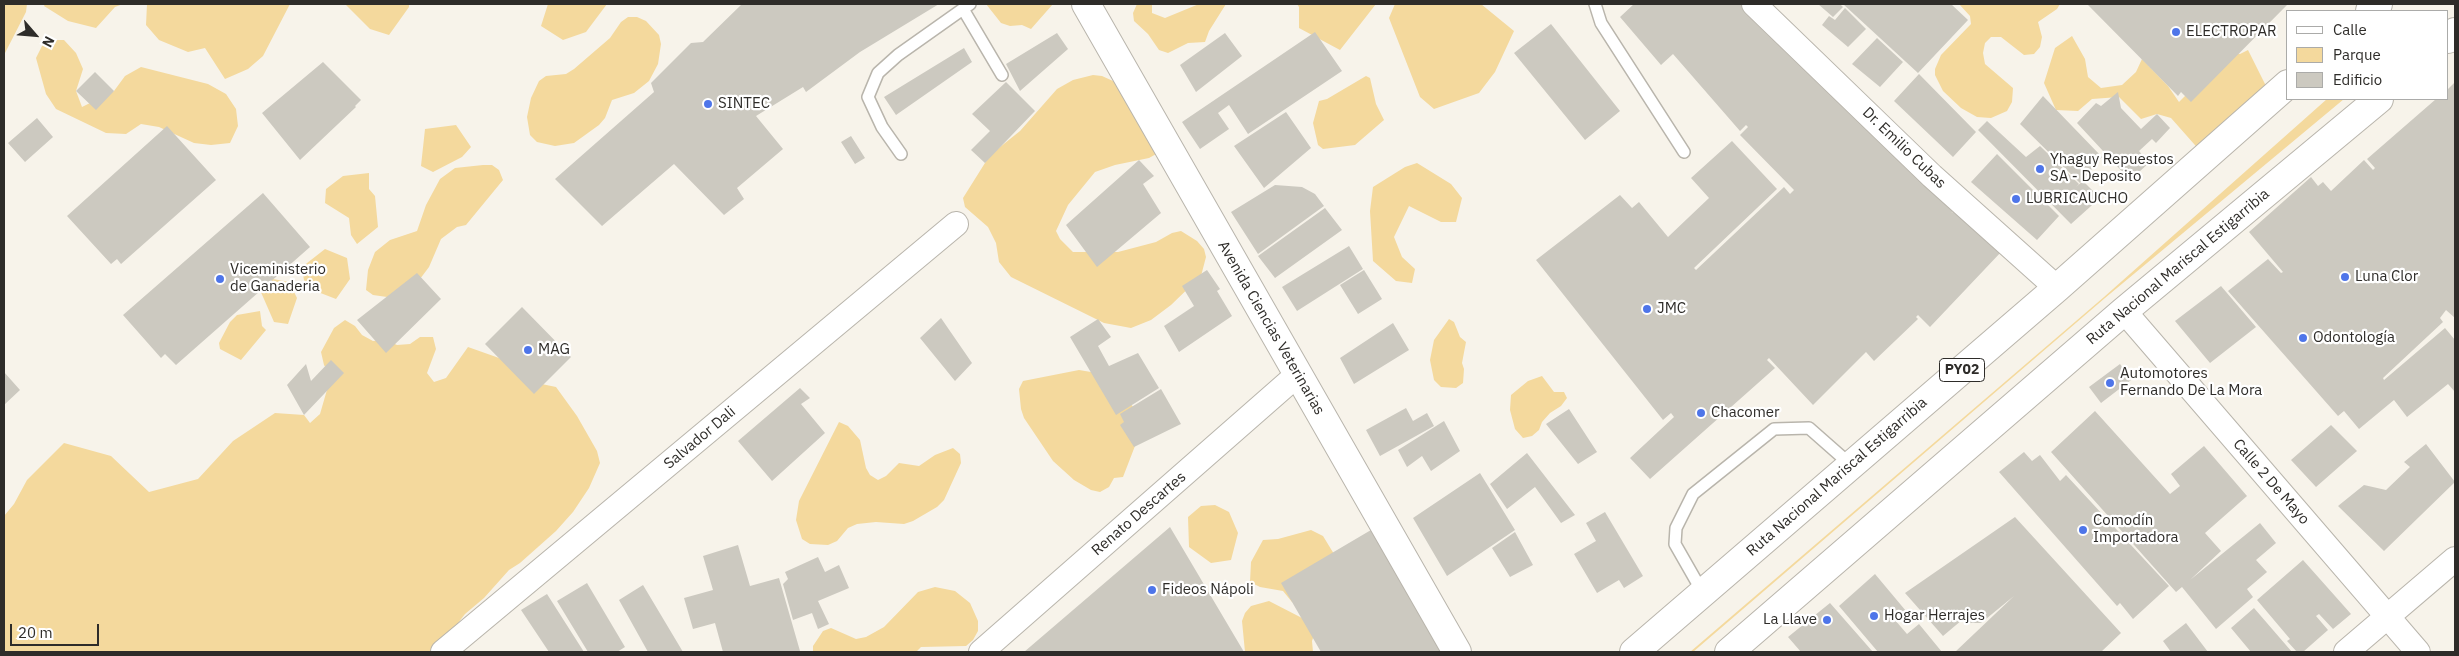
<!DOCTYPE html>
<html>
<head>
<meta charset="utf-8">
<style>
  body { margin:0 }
  #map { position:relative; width:2459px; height:656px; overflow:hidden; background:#f7f3ea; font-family:"IBM Plex Sans",sans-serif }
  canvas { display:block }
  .frame { position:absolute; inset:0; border:5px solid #2e2c29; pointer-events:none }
  .legend { position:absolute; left:2286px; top:10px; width:162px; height:90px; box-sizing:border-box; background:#fff; border:1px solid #ababa9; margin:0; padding:6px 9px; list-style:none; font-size:15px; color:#2e2c29 }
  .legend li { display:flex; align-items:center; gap:10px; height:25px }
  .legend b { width:25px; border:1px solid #ababa9 }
  .north { position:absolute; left:10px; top:10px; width:50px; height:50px; -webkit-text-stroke:4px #fff; paint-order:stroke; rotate:117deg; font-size:14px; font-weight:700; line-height:20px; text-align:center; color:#2e2c29 }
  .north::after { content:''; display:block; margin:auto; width:18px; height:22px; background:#2e2c29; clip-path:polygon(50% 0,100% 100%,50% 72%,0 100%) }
  .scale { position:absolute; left:10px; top:624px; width:89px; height:22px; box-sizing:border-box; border:2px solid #2e2c29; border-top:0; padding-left:6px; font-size:15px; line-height:18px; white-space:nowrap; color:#2e2c29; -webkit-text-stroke:4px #fff; paint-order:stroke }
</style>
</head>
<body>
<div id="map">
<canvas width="2459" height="656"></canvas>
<div class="frame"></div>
<ul class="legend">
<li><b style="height:6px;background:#fff"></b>Calle</li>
<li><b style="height:14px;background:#f4d99d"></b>Parque</li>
<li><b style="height:14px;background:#ccc9c0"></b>Edificio</li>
</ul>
<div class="north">N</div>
<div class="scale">20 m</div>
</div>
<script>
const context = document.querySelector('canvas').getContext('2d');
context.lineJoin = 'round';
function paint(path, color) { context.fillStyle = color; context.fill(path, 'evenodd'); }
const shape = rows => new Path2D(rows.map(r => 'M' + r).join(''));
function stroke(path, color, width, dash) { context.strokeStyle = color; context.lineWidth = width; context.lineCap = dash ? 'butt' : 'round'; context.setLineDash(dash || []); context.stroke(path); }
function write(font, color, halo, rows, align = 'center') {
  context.font = font + ' "IBM Plex Sans",sans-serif'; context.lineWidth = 4.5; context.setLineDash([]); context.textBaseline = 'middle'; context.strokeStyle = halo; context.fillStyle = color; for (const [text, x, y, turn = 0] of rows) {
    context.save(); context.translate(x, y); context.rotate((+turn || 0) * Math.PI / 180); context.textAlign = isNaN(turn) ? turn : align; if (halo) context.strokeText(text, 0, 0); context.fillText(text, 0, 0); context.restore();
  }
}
paint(shape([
  [4,4,27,4,26,12,4,55],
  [45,4,123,4,115,7,96,28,68,21,44,6],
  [147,4,290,4,263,56,248,69,225,79,205,48,188,52,159,40,146,25],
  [345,4,409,4,409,7,389,35,370,29],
  [548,4,607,4,586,32,563,40,541,26],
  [986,4,1053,4,1031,29,1022,25,1010,26,1001,23],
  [1137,4,1154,4,1152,5,1152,13,1165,18,1199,4,1226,4,1209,31,1205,42,1188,43,1168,53,1159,50,1148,34,1134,21,1133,13],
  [1297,4,1376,4,1340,50,1299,28,1299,7],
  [1395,4,1481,4,1514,31,1495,72,1479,93,1434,109,1420,97,1389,18],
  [1959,4,2060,4,2057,9,2038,22,2042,37,2040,47,2034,54,2024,55,2001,37,1991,37,1985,43,1983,53,1985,64,2013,88,2012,102,2007,111,1991,118,1977,117,1961,108,1943,91,1935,75,1935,69,1941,55,1971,24,1970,16],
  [628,17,637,17,646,21,659,35,661,44,658,64,649,81,634,93,612,100,605,118,599,125,574,143,555,146,537,142,530,135,527,117,531,98,539,81,546,76,566,74,574,69,610,38,621,22],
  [2072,36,2085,59,2088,77,2101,88,2122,85,2136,72,2142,59,2168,86,2179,102,2230,51,2240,54,2248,50,2268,90,2202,153,2171,118,2157,114,2141,119,2119,97,2092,99,2078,111,2056,110,2044,83,2055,48],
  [45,40,64,40,76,53,83,69,76,91,82,107,114,91,125,76,141,67,208,84,226,94,236,109,238,126,230,143,211,145,194,143,159,127,141,124,126,134,106,133,56,109,46,94,36,58],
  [1093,75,1102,76,1124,86,1158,153,1149,158,1115,165,1095,172,1068,205,1056,231,1060,239,1073,252,1118,252,1156,242,1172,233,1181,231,1197,241,1204,249,1206,257,1201,276,1171,305,1151,320,1131,328,1104,323,1011,277,999,262,996,243,988,227,965,207,963,198,990,155,1020,131,1057,89,1073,80],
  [1366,76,1370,78,1376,104,1384,120,1355,145,1323,149,1318,145,1313,123,1319,101,1327,99],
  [2327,99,2344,99,2105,298,1693,652,1690,652,2104,297],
  [456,125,471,147,462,157,433,172,421,166,425,129],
  [1417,163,1451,184,1462,198,1456,222,1441,222,1409,206,1394,237,1402,257,1415,269,1412,283,1396,281,1373,261,1370,211,1373,187,1405,167],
  [483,165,492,165,499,170,503,180,466,225,457,227,441,239,429,267,417,283,394,298,373,295,366,290,368,270,375,252,390,240,417,231,426,205,440,179,455,168],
  [369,173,369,189,375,196,378,227,357,244,351,235,349,218,325,203,326,189,343,176],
  [325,249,347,258,350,279,336,299,305,287,302,267],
  [273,279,289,282,297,298,288,324,274,322,260,290],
  [260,311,262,326,266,330,241,360,220,349,219,343,230,322,237,315],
  [1449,319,1454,322,1460,337,1466,342,1462,363,1464,369,1463,383,1456,388,1441,387,1434,380,1430,360,1434,340],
  [345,320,355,326,362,335,373,341,386,340,397,345,410,344,420,337,433,337,436,349,427,373,434,382,446,378,468,347,516,364,532,382,556,387,577,416,597,451,600,463,589,488,573,512,556,531,520,563,509,570,484,598,465,614,458,623,449,646,449,652,4,652,4,516,14,504,27,480,64,443,111,456,149,492,198,479,233,441,275,413,304,415,310,423,320,414,331,376,324,365,321,352,334,328],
  [1079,370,1097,373,1126,396,1138,415,1140,433,1123,477,1114,478,1109,487,1100,492,1091,490,1074,480,1053,461,1024,418,1021,409,1019,389,1023,381],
  [1542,376,1554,392,1564,392,1567,398,1561,406,1550,413,1542,422,1539,430,1532,436,1523,438,1515,429,1510,410,1511,395,1528,381],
  [839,422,848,426,860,440,866,468,870,475,878,480,886,476,899,463,919,466,935,455,953,448,960,454,961,463,944,500,937,507,913,521,904,524,876,522,857,524,848,528,837,541,828,545,810,544,802,539,796,520,799,501],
  [1215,505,1229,512,1238,533,1231,560,1211,563,1189,547,1188,517,1201,506],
  [1311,530,1323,536,1334,554,1320,608,1292,602,1283,591,1260,587,1250,582,1251,562,1263,540,1278,539],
  [935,587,955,591,970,603,978,621,978,631,973,640,966,646,921,647,916,652,813,652,813,646,823,631,831,628,856,639,866,637,884,627,918,592],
  [1269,601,1302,618,1315,632,1312,641,1313,652,1245,652,1242,621,1245,613,1251,606]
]), '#f4d99d');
paint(shape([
  [742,4,939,4,860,52,806,92,803,87,756,116,783,149,737,188,744,199,724,215,674,164,602,226,555,179,654,92,651,83,691,43,703,42],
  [1634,4,1742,4,1815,79,1823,71,1953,212,1951,213,1958,208,2002,251,1930,327,1918,315,1916,317,1918,319,1874,361,1866,352,1813,405,1769,358,1767,360,1775,368,1650,479,1630,458,1674,417,1671,413,1663,420,1536,260,1620,195,1632,208,1639,202,1668,237,1709,198,1691,178,1732,141,1777,189,1694,268,1696,270,1784,187,1790,194,1794,190,1740,135,1748,127,1746,125,1740,131,1673,54,1661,65,1620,17],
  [1818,4,1840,4,1843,7,1833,17],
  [1843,4,1951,4,1968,20,1918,73],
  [2087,4,2288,4,2191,102,2181,92,2178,96],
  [1845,8,1866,29,1848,47,1822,25,1829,16,1835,20],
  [1551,24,1620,111,1585,140,1514,53],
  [1315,32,1342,71,1248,134,1229,105,1218,113,1229,129,1200,149,1182,122],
  [1057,33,1068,49,1020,91,1006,64],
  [1225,33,1242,56,1196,92,1180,65],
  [1877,38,1903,62,1880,87,1852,64],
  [964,48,972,62,896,115,884,97],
  [323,62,361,100,355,106,356,107,300,160,262,113],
  [95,72,114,91,96,110,76,91],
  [1919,74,1976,132,1953,157,1894,101],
  [1006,82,1035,111,985,163,971,150,990,131,972,114],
  [2455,82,2455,318,2446,310,2440,318,2443,322,2383,378,2384,380,2445,328,2455,340,2455,392,2448,384,2407,417,2394,400,2359,429,2344,411,2338,416,2228,291,2268,259,2281,273,2283,272,2249,232,2311,177,2318,186,2323,182,2331,191,2364,160,2373,170,2375,168,2367,159,2436,99,2448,99,2448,89],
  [2118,92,2121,108,2141,129,2157,114,2170,128,2156,143,2152,139,2139,151,2149,163,2130,180,2077,123,2096,103,2101,106],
  [2043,96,2102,157,2080,183,2020,124],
  [1286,112,1311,148,1264,188,1234,146],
  [37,118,53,137,25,162,8,143],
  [1987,121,2026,157,2040,146,2079,184,2076,187,2083,181,2100,198,2071,224,1978,130],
  [167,126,216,180,121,264,117,259,111,264,67,216],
  [851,136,865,158,855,164,841,142],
  [1997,154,2059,216,2037,240,1971,182],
  [1139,160,1154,176,1143,184,1161,213,1097,267,1066,225],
  [1275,185,1302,187,1315,194,1324,206,1258,254,1231,212],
  [263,193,310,247,176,365,165,354,161,358,123,315],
  [1325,208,1342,230,1275,278,1258,256],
  [1349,246,1363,269,1297,311,1282,287],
  [1207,270,1220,289,1217,291,1232,316,1179,352,1164,326,1194,306,1182,286],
  [1364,270,1382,299,1358,314,1340,285],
  [417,273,441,299,386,353,357,320],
  [2221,286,2256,327,2210,363,2175,321],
  [522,307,571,357,534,394,485,344],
  [941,318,972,363,955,381,920,338],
  [1098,319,1111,337,1098,346,1109,366,1138,353,1159,388,1116,415,1070,337],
  [1393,323,1409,350,1354,384,1340,358],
  [331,360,344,373,304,415,287,385,306,364,311,381],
  [2120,364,2131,380,2101,403,2089,387],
  [4,372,20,390,4,405],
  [800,388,810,398,801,404,825,433,772,481,738,441],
  [1161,389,1181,424,1134,447,1120,425,1124,422,1120,414],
  [1406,408,1413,421,1427,413,1434,426,1380,456,1366,430],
  [1569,409,1597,452,1578,464,1546,424],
  [2095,411,2170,494,2180,486,2171,474,2204,446,2247,496,2205,533,2221,551,2190,580,2260,523,2276,543,2256,560,2267,572,2247,589,2253,597,2216,629,2182,587,2176,592,2051,452],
  [1444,421,1460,451,1431,471,1422,456,1407,467,1398,450],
  [2331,425,2357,451,2316,487,2291,460],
  [2426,444,2455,482,2384,551,2338,506,2364,485,2386,490,2410,467,2404,462],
  [2024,452,2032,461,2040,455,2060,481,2066,475,2169,586,2133,619,2120,603,2117,606,1999,472],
  [1527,453,1575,515,1561,523,1535,487,1507,509,1490,484],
  [1480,473,1515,530,1447,576,1413,518],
  [1605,512,1643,576,1624,588,1619,580,1597,593,1574,554,1596,541,1586,523],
  [2015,517,2121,633,2101,652,1955,652,2014,596,1981,623,1969,623,1962,620,1943,636,1905,593],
  [1170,527,1244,652,1024,652],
  [1371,530,1442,652,1321,652,1281,583],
  [1515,532,1533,565,1510,577,1492,548],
  [738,545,750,586,779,578,800,651,723,652,715,623,693,629,684,598,713,590,703,556],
  [818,557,825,572,839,565,849,588,818,601,829,624,818,629,812,613,793,620,783,584,788,579,785,572],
  [2303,560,2351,614,2333,629,2319,614,2316,616,2328,630,2303,652,2297,652,2287,641,2290,639,2257,600],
  [1875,574,1906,611,1895,620,1907,634,1919,624,1942,652,1878,652,1839,606],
  [587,583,625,647,617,652,588,652,557,601],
  [643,585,683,652,648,652,619,600],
  [547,594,584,652,549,652,521,610],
  [1830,603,1873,652,1801,652,1788,637],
  [2254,608,2292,652,2251,652,2231,628],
  [2186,623,2208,652,2171,652,2163,641]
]), '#ccc9c0');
const lane = shape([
  [1595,4,1601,23,1684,152],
  [963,9,1002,75],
  [901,154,882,127,868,97,878,73,898,55,970,4],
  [1703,593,1675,544,1676,528,1693,494,1774,429,1809,428,1851,465]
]);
const street = shape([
  [1754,4,1932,176,2057,288],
  [2124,311,2418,652],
  [443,652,956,224],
  [981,652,1297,375],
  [2346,652,2455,559]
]);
const secondary = shape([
  [1086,4,1457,652]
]);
const highway = shape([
  [2370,11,2378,4],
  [2448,39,2455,32],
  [1634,652,2057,288,2288,84],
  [1729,652,2124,311,2379,99]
]);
stroke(lane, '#b9b5ac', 14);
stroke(street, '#b9b5ac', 26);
stroke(secondary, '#b9b5ac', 30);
stroke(highway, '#b9b5ac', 30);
stroke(lane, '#fff', 11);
stroke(street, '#fff', 24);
stroke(secondary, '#fff', 28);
stroke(highway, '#fff', 28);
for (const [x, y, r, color] of [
  [2176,32,5,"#4e75e9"],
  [708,104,5,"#4e75e9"],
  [2040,169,5,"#4e75e9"],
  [2016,199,5,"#4e75e9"],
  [2345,277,5,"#4e75e9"],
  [220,279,5,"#4e75e9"],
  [1647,309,5,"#4e75e9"],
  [2303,338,5,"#4e75e9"],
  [528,350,5,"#4e75e9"],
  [2110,383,5,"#4e75e9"],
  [1701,413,5,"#4e75e9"],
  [2083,530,5,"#4e75e9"],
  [1152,590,5,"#4e75e9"],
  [1874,616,5,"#4e75e9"],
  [1827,620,5,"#4e75e9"]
]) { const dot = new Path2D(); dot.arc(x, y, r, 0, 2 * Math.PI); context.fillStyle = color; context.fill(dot); stroke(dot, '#fff', 2); }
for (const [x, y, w] of [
  [1962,370,45]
]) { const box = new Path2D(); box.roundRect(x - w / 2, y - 11.5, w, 23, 4); context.fillStyle = '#fff'; context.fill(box); stroke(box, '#2e2c29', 1); }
write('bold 14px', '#2e2c29', null, [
  ["PY02",1962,370]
]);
write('15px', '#2e2c29', '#fff', [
  ["ELECTROPAR",2186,32],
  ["SINTEC",718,104],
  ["Yhaguy Repuestos",2050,160],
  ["SA - Deposito",2050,177],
  ["LUBRICAUCHO",2026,199],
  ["Viceministerio",230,270],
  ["de Ganaderia",230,287],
  ["Luna Clor",2355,277],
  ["JMC",1657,309],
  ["Odontología",2313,338],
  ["MAG",538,350],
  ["Automotores",2120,374],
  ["Fernando De La Mora",2120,391],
  ["Chacomer",1711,413],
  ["Comodín",2093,521],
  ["Importadora",2093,538],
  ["Fideos Nápoli",1162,590],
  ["Hogar Herrajes",1884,616],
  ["La Llave",1817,620,"right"]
], 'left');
write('15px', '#2e2c29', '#fff', [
  ["Dr. Emilio Cubas",1904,148,44],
  ["Ruta Nacional Mariscal Estigarribia",2178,267,-40],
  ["Avenida Ciencias Veterinarias",1271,328,60],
  ["Salvador Dali",700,438,-40],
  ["Ruta Nacional Mariscal Estigarribia",1837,477,-41],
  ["Calle 2 De Mayo",2271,482,49],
  ["Renato Descartes",1139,514,-41]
]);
</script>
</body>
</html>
